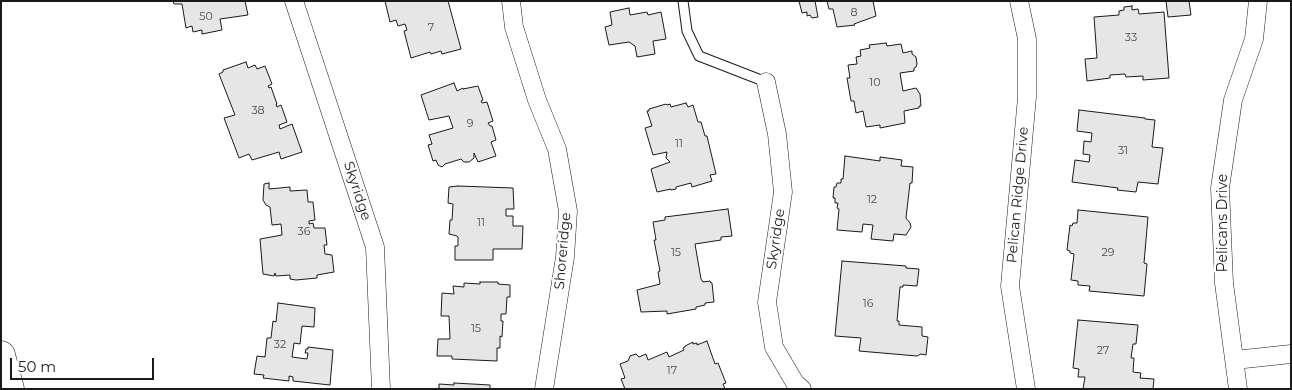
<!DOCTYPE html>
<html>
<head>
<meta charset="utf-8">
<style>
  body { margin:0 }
  #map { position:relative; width:1292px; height:390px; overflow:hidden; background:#fff; font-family:Montserrat,sans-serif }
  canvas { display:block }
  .frame { position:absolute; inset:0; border:2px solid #1a1a1a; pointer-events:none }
  .scale { position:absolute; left:10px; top:358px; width:144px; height:22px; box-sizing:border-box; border:2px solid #1a1a1a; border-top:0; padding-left:6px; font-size:15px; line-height:18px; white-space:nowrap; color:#1a1a1a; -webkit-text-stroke:4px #fff; paint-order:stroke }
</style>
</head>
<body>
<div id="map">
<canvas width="1292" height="390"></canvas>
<div class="frame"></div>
<div class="scale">50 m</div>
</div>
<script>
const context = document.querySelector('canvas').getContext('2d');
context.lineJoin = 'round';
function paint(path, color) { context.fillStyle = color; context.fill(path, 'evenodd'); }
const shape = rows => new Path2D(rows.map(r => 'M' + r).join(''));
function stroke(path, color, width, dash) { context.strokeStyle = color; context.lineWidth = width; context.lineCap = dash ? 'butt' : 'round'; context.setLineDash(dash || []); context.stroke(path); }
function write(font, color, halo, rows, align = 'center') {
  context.font = font + ' Montserrat,sans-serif'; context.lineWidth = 4; context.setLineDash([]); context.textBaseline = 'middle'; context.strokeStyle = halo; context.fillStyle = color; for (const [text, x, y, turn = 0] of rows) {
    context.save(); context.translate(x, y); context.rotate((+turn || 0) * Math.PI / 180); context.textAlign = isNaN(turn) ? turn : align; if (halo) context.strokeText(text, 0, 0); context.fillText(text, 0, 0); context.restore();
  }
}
const building = shape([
  [173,1,245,1,248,15,220,19,222,30,202,34,202,30,193,32,192,26,186,28,182,4,174,4,173,1],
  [385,1,448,1,461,49,442,54,441,51,431,54,430,52,411,58,404,31,407,30,405,24,398,26,396,20,390,22,385,1],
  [799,1,815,1,818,17,812,18,810,15,807,16,807,12,802,13,799,1],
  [827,1,873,1,876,16,854,24,855,25,837,27,833,9,829,9,827,1],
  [1166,1,1189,1,1191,15,1168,17,1166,1],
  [1132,6,1132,10,1138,9,1139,14,1164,12,1169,78,1143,80,1143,76,1126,77,1125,74,1110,75,1110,78,1087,81,1085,59,1097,58,1094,17,1119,15,1119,11,1124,10,1124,7,1132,6],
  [629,8,630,15,647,12,648,15,661,12,666,39,653,41,655,54,637,57,635,46,629,42,609,45,605,27,612,25,610,12,629,8],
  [886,43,887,46,901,44,903,53,912,51,912,54,916,57,917,64,916,67,914,68,914,71,900,73,903,91,916,88,920,94,921,106,919,106,919,108,904,111,905,123,880,128,880,125,866,127,863,111,856,113,854,101,851,101,847,78,850,78,848,65,857,64,856,57,861,56,860,50,870,48,869,45,886,43],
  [246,62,248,68,255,65,257,69,265,66,272,84,268,86,269,88,271,87,277,104,276,104,277,107,281,105,287,122,279,125,280,129,292,124,302,152,281,159,279,152,252,160,249,154,239,158,224,118,235,115,219,74,223,72,223,70,246,62],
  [454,83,457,91,463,88,463,89,478,86,483,100,481,101,482,103,487,102,493,121,488,123,490,126,492,126,496,140,491,142,496,156,478,162,474,153,474,158,469,162,464,162,461,159,445,164,442,167,438,165,436,160,433,161,428,145,432,144,429,135,453,128,449,116,429,120,421,95,454,83],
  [686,103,688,107,693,105,698,122,701,122,705,136,707,136,716,174,710,175,712,181,692,187,691,183,676,187,676,189,671,190,671,189,657,192,651,169,670,162,666,158,667,152,653,155,645,128,652,126,647,111,649,111,649,109,666,104,667,105,670,104,671,107,686,103],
  [1079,110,1145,118,1145,119,1155,120,1152,147,1163,148,1158,184,1138,182,1136,192,1117,190,1118,188,1072,182,1075,160,1089,162,1090,155,1083,154,1084,141,1091,142,1092,133,1077,131,1079,110],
  [845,156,880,161,880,157,902,160,901,166,913,167,912,183,910,183,906,218,910,223,911,227,906,235,894,234,893,241,871,239,873,225,863,224,862,232,837,230,839,209,837,208,838,203,835,203,835,198,833,198,834,187,836,187,837,183,841,183,841,179,843,179,845,156],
  [269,183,269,189,290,187,290,191,307,190,308,202,313,202,315,220,309,221,309,224,313,223,314,228,325,228,327,245,324,245,325,254,332,255,334,272,317,275,317,278,296,280,290,279,290,275,276,276,275,273,274,276,263,274,260,239,282,235,281,224,272,225,270,207,266,205,263,200,264,184,269,183],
  [458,186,513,188,514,209,506,209,506,216,513,216,513,226,523,226,522,249,493,249,493,260,455,260,455,246,458,246,458,237,457,236,449,234,450,220,452,220,453,204,448,203,449,187,458,186],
  [728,209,732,236,721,237,721,240,695,244,701,279,703,282,710,281,711,283,712,283,714,302,705,303,705,305,696,307,696,309,667,314,667,311,641,312,637,290,660,284,658,272,660,271,654,240,656,240,653,222,665,220,665,217,728,209],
  [1078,210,1148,217,1144,263,1147,264,1144,296,1089,291,1090,286,1078,285,1078,281,1071,280,1074,254,1070,253,1070,251,1067,250,1070,225,1072,226,1073,223,1077,223,1078,210],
  [842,261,906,266,906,268,919,269,917,286,903,285,903,287,900,287,897,321,899,321,899,325,922,327,922,336,928,337,926,355,921,354,917,356,859,351,861,338,835,336,842,261],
  [480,282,498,282,498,284,510,285,510,297,507,297,506,314,501,314,501,321,503,321,502,337,500,336,500,348,497,348,497,361,452,359,452,356,437,356,438,339,450,339,449,316,441,316,442,293,454,294,453,286,464,287,464,283,480,284,480,282],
  [278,303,315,308,314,327,302,326,300,344,294,343,292,357,307,359,308,353,305,353,306,349,308,349,308,347,333,350,330,385,293,381,293,377,289,376,289,381,263,378,264,375,254,374,257,356,265,357,267,338,271,338,273,321,276,322,278,303],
  [1078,320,1138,325,1136,344,1133,344,1131,358,1134,358,1133,372,1141,373,1140,378,1154,379,1153,389,1083,389,1085,377,1078,377,1079,369,1073,368,1078,320],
  [707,341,715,364,718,363,726,383,723,384,725,389,625,389,621,379,625,378,620,364,628,361,630,356,636,354,639,357,646,354,648,360,667,352,669,357,684,350,683,348,685,347,685,346,693,342,693,344,697,343,697,345,707,341],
  [454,383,490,385,490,389,437,389,439,388,439,384,454,385,454,383]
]);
paint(building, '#e6e6e6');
stroke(building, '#1a1a1a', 1);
const lane = shape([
  [683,1,687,31,699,56,766,82]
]);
const street = shape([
  [294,1,375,247,381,389],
  [511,1,514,27,537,100,557,149,568,211,565,257,544,389],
  [1019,1,1027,39,1027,97,1010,286,1026,389],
  [766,82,777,134,783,192,767,302,774,347,795,383,802,389],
  [1235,360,1291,354],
  [1238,389,1224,283,1220,188,1233,100,1254,39,1258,1]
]);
const primary = shape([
  [1,355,10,389]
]);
stroke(lane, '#1a1a1a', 11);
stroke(street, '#1a1a1a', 19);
stroke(primary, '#1a1a1a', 29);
stroke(lane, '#fff', 9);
stroke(street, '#fff', 18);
stroke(primary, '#fff', 28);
write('11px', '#4d4d4d', null, [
  ["8",854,13],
  ["50",206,17],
  ["7",431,28],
  ["33",1131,38],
  ["10",875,83],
  ["38",258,111],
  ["9",470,124],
  ["11",679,144],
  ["31",1123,151],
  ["12",872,200],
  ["11",481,223],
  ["36",304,232],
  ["15",676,253],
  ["29",1108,253],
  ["16",868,304],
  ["15",476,329],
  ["32",280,345],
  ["27",1103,351],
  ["17",672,371]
]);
write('14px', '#1a1a1a', '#fff', [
  ["Skyridge",357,191,72],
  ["Pelican Ridge Drive",1018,195,-85],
  ["Pelicans Drive",1223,223,-90],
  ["Skyridge",776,239,-82],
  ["Shoreridge",563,251,-85]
]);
</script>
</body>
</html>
